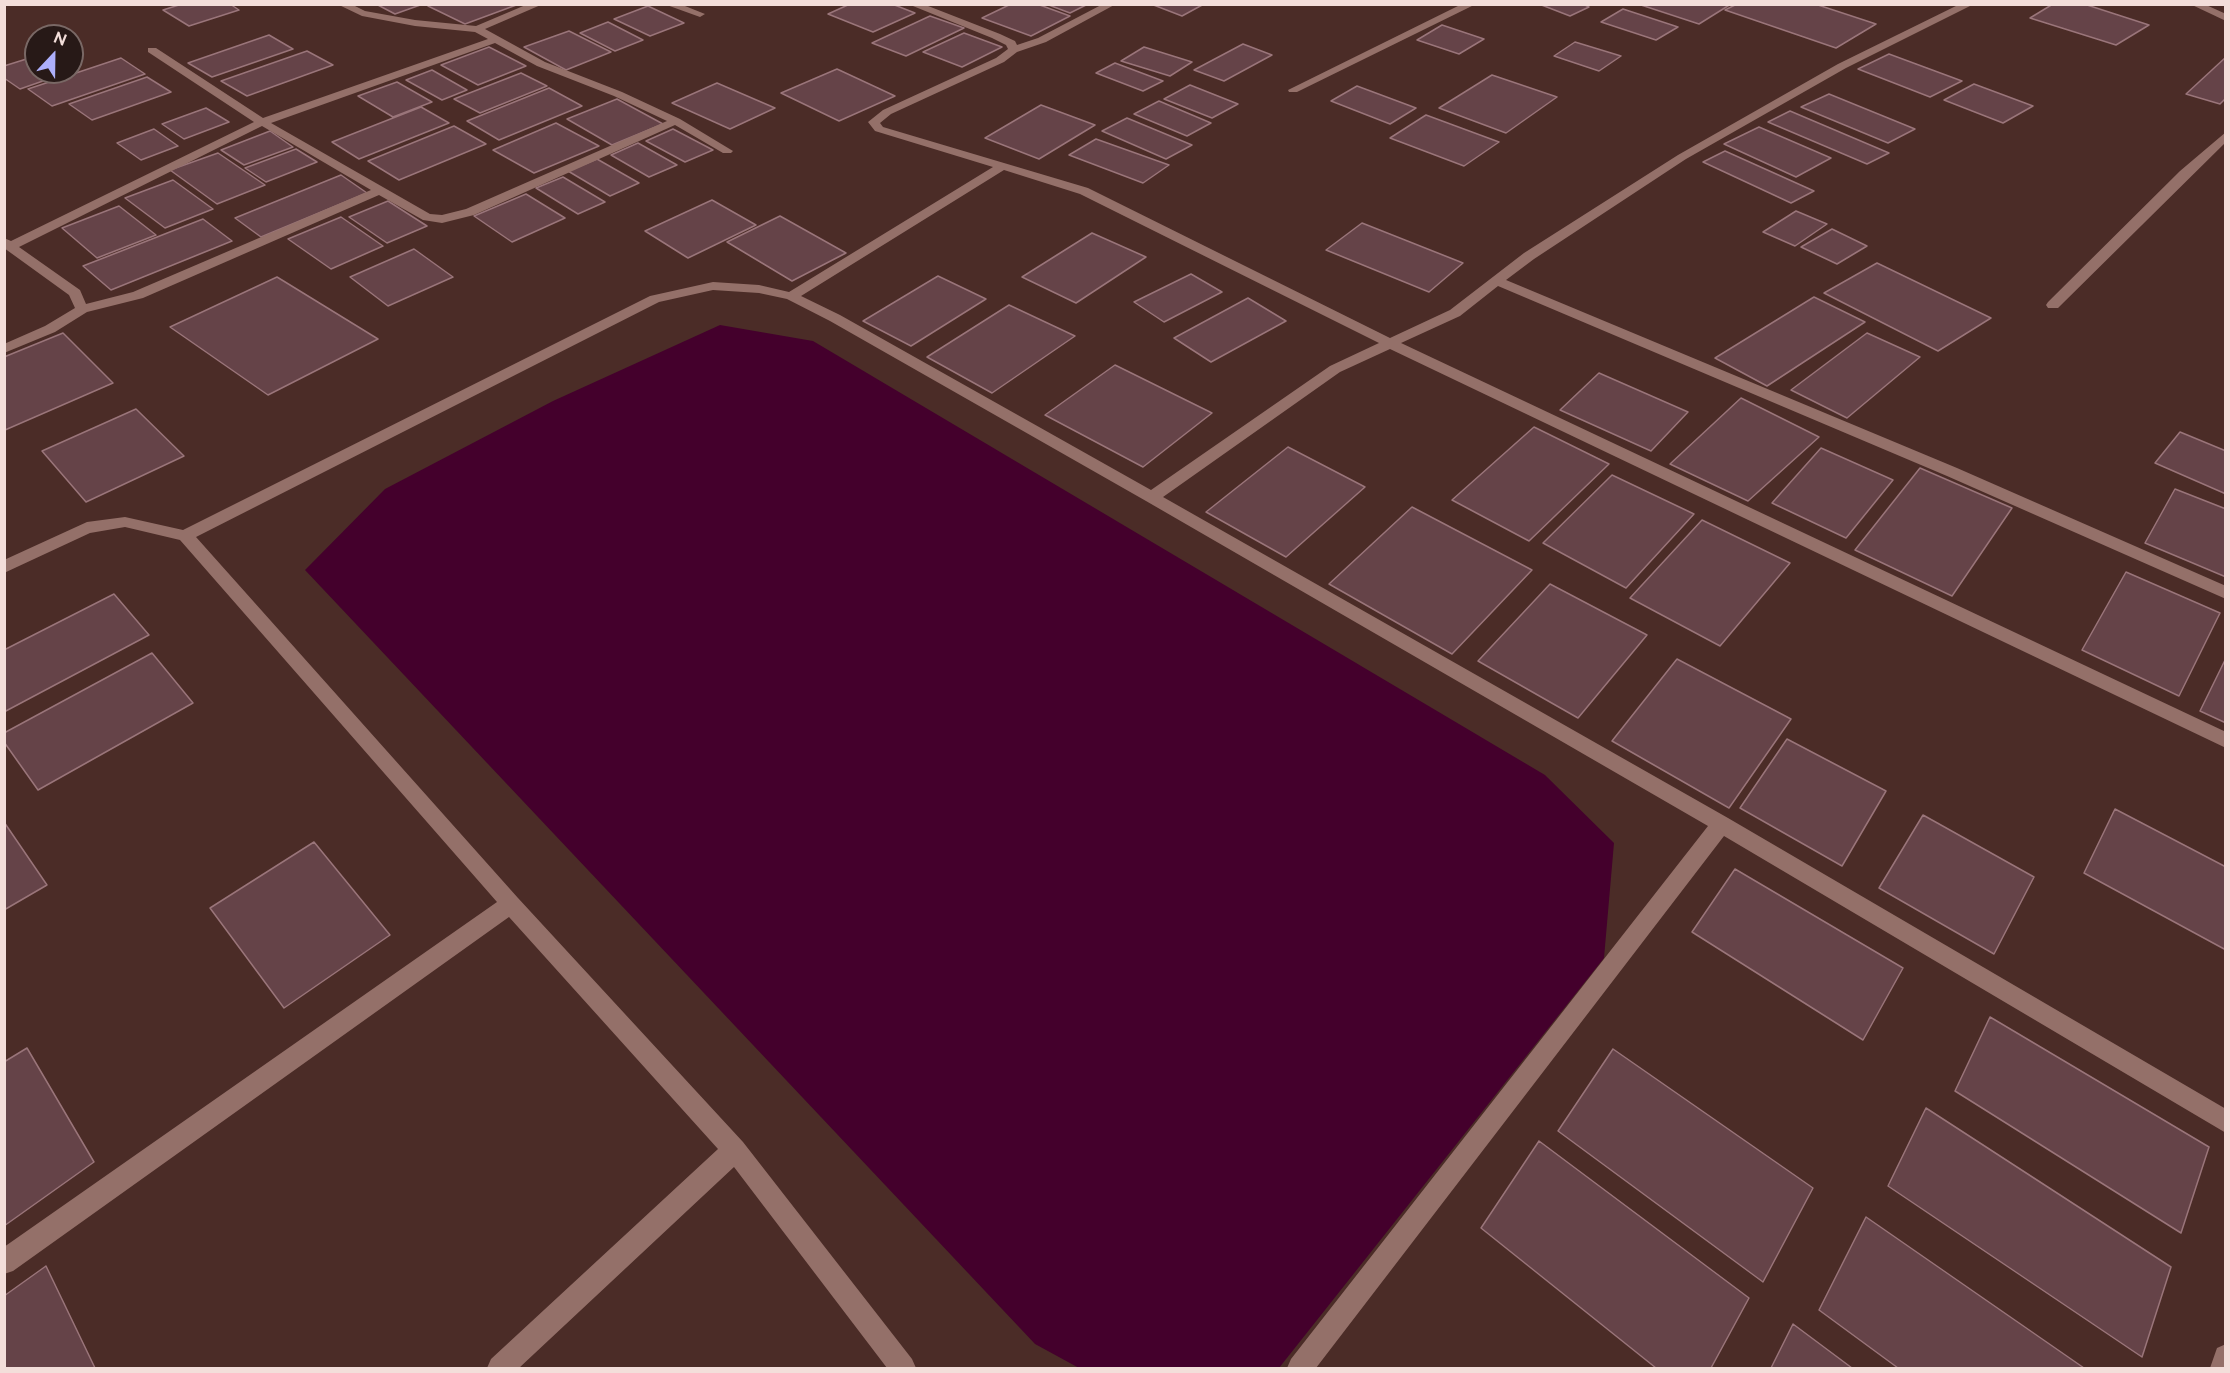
<!DOCTYPE html>
<html>
<head>
<meta charset="utf-8">
<style>
  body { margin:0 }
  #map { position:relative; width:2230px; height:1373px; overflow:hidden; background:#4b2c27; font-family:Raleway,sans-serif }
  canvas { display:block }
  .frame { position:absolute; inset:0; border:6px solid #f3deda; pointer-events:none }
  .north { position:absolute; left:24px; top:24px; width:60px; height:60px; box-sizing:border-box; background:#271917; border:2px solid #796865; border-radius:50%; rotate:22deg; font-size:16px; font-weight:700; line-height:24px; text-align:center; color:#f3deda }
  .north::after { content:''; display:block; margin:auto; width:21px; height:27px; background:#adaffb; clip-path:polygon(50% 0,100% 100%,50% 72%,0 100%) }
</style>
</head>
<body>
<div id="map">
<canvas width="2230" height="1373"></canvas>
<div class="frame"></div>
<div class="north">N</div>
</div>
<script>
const context = document.querySelector('canvas').getContext('2d');
context.lineJoin = 'round';
function paint(path, color) { context.fillStyle = color; context.fill(path, 'evenodd'); }
const shape = rows => new Path2D(rows.map(r => 'M' + r).join(''));
function stroke(path, color, width, dash) { context.strokeStyle = color; context.lineWidth = width; context.lineCap = dash ? 'butt' : 'round'; context.setLineDash(dash || []); context.stroke(path); }
paint(shape([
  [720,325,813,341,1545,775,1614,843,1604,958,1279,1368,1079,1368,1035,1344,305,570,385,489,553,401]
]), '#44002c');
const building = shape([
  [182,4,230,4,239,10,189,26,163,10,182,4],
  [376,4,423,4,395,14,376,4],
  [433,4,519,4,465,24,428,6,433,4],
  [850,4,892,4,915,13,873,32,828,14,850,4],
  [1011,4,1037,4,1070,16,1031,36,982,18,1011,4],
  [1046,4,1088,4,1070,13,1046,4],
  [1151,4,1204,4,1182,16,1151,4],
  [1539,4,1583,4,1589,7,1570,16,1539,4],
  [1638,4,1731,4,1699,24,1638,4],
  [1737,4,1815,4,1876,24,1836,48,1725,10,1737,4],
  [2053,4,2084,4,2149,25,2116,45,2030,18,2053,4],
  [648,6,684,23,650,36,614,19,648,6],
  [1623,9,1678,27,1656,40,1601,22,1623,9],
  [930,16,964,28,906,56,872,43,930,16],
  [608,22,643,40,615,51,580,33,608,22],
  [1442,25,1484,39,1459,54,1417,40,1442,25],
  [569,31,611,52,566,70,524,47,569,31],
  [964,33,1002,47,962,67,923,52,964,33],
  [269,35,293,49,212,77,188,63,269,35],
  [1575,42,1621,56,1599,71,1554,56,1575,42],
  [1243,44,1272,55,1224,81,1194,70,1243,44],
  [489,47,526,66,478,85,441,65,489,47],
  [1144,47,1192,62,1170,76,1121,61,1144,47],
  [307,51,333,65,247,96,221,81,307,51],
  [1889,54,1962,81,1930,97,1858,69,1889,54],
  [36,56,36,72,60,72,63,74,20,89,4,78,4,66,36,56],
  [2226,57,2226,98,2220,104,2186,94,2226,57],
  [121,58,145,74,52,106,28,89,121,58],
  [1115,63,1163,81,1143,91,1096,73,1115,63],
  [837,69,895,96,839,121,781,93,837,69],
  [432,70,467,90,442,100,406,80,432,70],
  [521,73,547,86,480,113,454,99,521,73],
  [1492,75,1557,97,1506,133,1439,108,1492,75],
  [147,77,171,92,92,120,69,104,147,77],
  [397,82,432,102,393,117,358,96,397,82],
  [717,83,775,108,730,129,672,103,717,83],
  [1974,84,2033,106,2003,123,1944,100,1974,84],
  [1190,85,1238,104,1212,118,1164,99,1190,85],
  [1357,86,1416,108,1390,124,1331,101,1357,86],
  [549,88,582,106,499,140,467,121,549,88],
  [1829,94,1915,129,1888,143,1801,107,1829,94],
  [617,99,663,124,612,145,567,119,617,99],
  [1159,101,1211,123,1187,136,1134,114,1159,101],
  [1041,105,1095,125,1039,159,985,138,1041,105],
  [421,107,449,123,359,159,332,142,421,107],
  [206,108,229,122,184,139,162,124,206,108],
  [1790,111,1889,153,1867,164,1768,122,1790,111],
  [1426,115,1499,142,1464,166,1390,138,1426,115],
  [1127,118,1192,145,1166,159,1102,131,1127,118],
  [556,123,599,146,534,173,493,150,556,123],
  [454,126,486,144,399,180,368,161,454,126],
  [1759,127,1831,158,1796,177,1724,144,1759,127],
  [154,129,178,146,141,160,117,143,154,129],
  [673,129,713,150,685,162,646,141,673,129],
  [270,131,293,147,244,165,221,150,270,131],
  [1096,139,1169,165,1143,183,1069,155,1096,139],
  [638,143,677,165,649,177,611,155,638,143],
  [296,149,317,162,266,182,245,168,296,149],
  [1725,151,1814,191,1791,203,1703,162,1725,151],
  [218,153,265,185,217,204,170,170,218,153],
  [597,159,639,183,610,196,568,171,597,159],
  [341,175,367,193,261,237,235,218,341,175],
  [563,177,605,202,578,214,536,188,563,177],
  [173,180,213,209,165,228,125,198,173,180],
  [526,194,565,218,512,242,474,216,526,194],
  [712,200,756,225,688,258,645,231,712,200],
  [388,201,427,226,387,243,349,217,388,201],
  [119,206,156,235,97,258,62,228,119,206],
  [1796,211,1827,224,1795,246,1763,232,1796,211],
  [780,216,846,253,792,281,727,242,780,216],
  [341,217,383,246,331,269,288,239,341,217],
  [203,219,232,241,111,290,83,266,203,219],
  [1362,223,1463,263,1429,292,1326,250,1362,223],
  [1832,229,1867,246,1837,264,1801,247,1832,229],
  [1092,233,1146,257,1076,303,1022,277,1092,233],
  [414,249,453,277,388,306,350,277,414,249],
  [1877,263,1991,318,1938,351,1824,293,1877,263],
  [1191,274,1222,292,1164,322,1134,302,1191,274],
  [938,276,986,299,911,346,863,321,938,276],
  [277,277,378,339,268,395,170,327,277,277],
  [1814,297,1865,322,1767,386,1715,358,1814,297],
  [1248,298,1286,321,1211,362,1174,338,1248,298],
  [1009,305,1075,336,992,393,927,357,1009,305],
  [63,333,113,383,5,430,4,357,63,333],
  [1867,333,1920,357,1847,418,1791,390,1867,333],
  [1115,365,1212,413,1143,467,1045,415,1115,365],
  [1599,373,1688,412,1651,451,1560,410,1599,373],
  [1741,398,1819,437,1748,501,1670,464,1741,398],
  [136,409,184,456,86,502,42,451,136,409],
  [1534,427,1609,464,1529,541,1452,500,1534,427],
  [2180,432,2226,451,2226,494,2155,463,2180,432],
  [1288,447,1365,487,1286,557,1206,512,1288,447],
  [1821,448,1893,480,1846,538,1772,503,1821,448],
  [1920,468,2012,508,1952,596,1855,550,1920,468],
  [1612,475,1694,514,1626,588,1543,543,1612,475],
  [2175,489,2226,509,2226,577,2145,543,2175,489],
  [1412,507,1532,570,1452,654,1329,584,1412,507],
  [1702,520,1790,563,1720,646,1630,598,1702,520],
  [2126,572,2220,613,2179,696,2082,650,2126,572],
  [1550,584,1647,635,1578,718,1478,661,1550,584],
  [114,594,149,635,4,712,4,650,114,594],
  [152,653,193,703,38,790,4,742,4,733,152,653],
  [2226,658,2226,723,2200,711,2226,658],
  [1677,659,1791,719,1729,808,1612,741,1677,659],
  [1787,739,1886,791,1842,866,1740,808,1787,739],
  [2115,809,2226,867,2226,950,2084,873,2115,809],
  [1923,815,2034,877,1994,954,1879,888,1923,815],
  [4,822,47,885,4,910,4,822],
  [314,842,390,935,284,1008,210,908,314,842],
  [1735,869,1903,968,1863,1040,1692,932,1735,869],
  [1990,1017,2209,1147,2181,1233,1955,1091,1990,1017],
  [27,1048,94,1162,4,1226,4,1062,27,1048],
  [1613,1049,1813,1188,1763,1282,1558,1131,1613,1049],
  [1926,1108,2171,1267,2142,1357,1888,1186,1926,1108],
  [1539,1141,1749,1298,1711,1368,1656,1368,1481,1228,1539,1141],
  [1866,1217,2084,1368,1898,1368,1819,1310,1866,1217],
  [46,1266,95,1368,4,1368,4,1296,46,1266],
  [1793,1324,1852,1368,1771,1368,1793,1324]
]);
paint(building, '#654348');
stroke(building, '#9a757a', 1.5);
paint(shape([
  [337,4,351,4,365,11,415,20,476,26,528,4,543,4,485,29,545,62,622,92,680,119,733,151,731,153,723,153,675,125,474,215,442,223,423,220,379,195,143,298,87,312,55,332,4,353,4,344,45,326,75,308,69,295,4,248,4,238,11,241,254,122,148,52,148,48,156,48,263,118,488,39,475,32,415,26,362,16,337,4],
  [495,43,537,66,614,96,667,121,466,209,442,215,430,214,271,123,495,43],
  [262,126,371,190,133,292,86,304,80,290,19,247,262,126],
  [664,4,680,4,705,14,700,17,664,4],
  [908,4,923,4,1000,34,1015,41,1017,45,1038,38,1103,4,1116,4,1046,42,1017,52,1004,62,891,114,880,123,883,127,1088,188,1390,338,1450,310,1524,253,1678,155,1838,64,1960,4,1974,4,1846,68,1686,159,1534,259,1506,280,1957,468,2226,586,2226,599,1947,476,1498,286,1460,316,1401,343,2226,732,2226,748,1390,349,1340,372,1163,497,1728,818,2226,1109,2226,1133,1724,836,1316,1368,1287,1368,1291,1359,1708,826,1146,501,830,321,787,299,759,293,713,290,659,302,196,537,518,898,743,1142,912,1359,916,1368,887,1368,734,1167,519,1368,487,1368,491,1359,718,1149,509,917,13,1271,4,1274,4,1247,497,902,180,540,125,527,90,533,4,573,4,560,87,522,125,517,183,530,650,296,713,282,759,285,789,292,993,167,875,131,868,122,883,110,996,58,1008,49,1006,45,992,38,908,4],
  [1004,170,1080,194,1379,343,1330,366,1151,490,840,315,801,296,1004,170],
  [1462,4,1476,4,1297,92,1289,92,1288,90,1462,4],
  [2226,132,2226,142,2058,308,2048,308,2046,305,2048,302,2180,171,2226,132],
  [2226,1344,2226,1368,2210,1368,2217,1348,2226,1344]
]), '#947069');
paint(shape([
  [2190,4,2204,4,2226,14,2226,21,2190,4]
]), '#947069');
</script>
</body>
</html>
